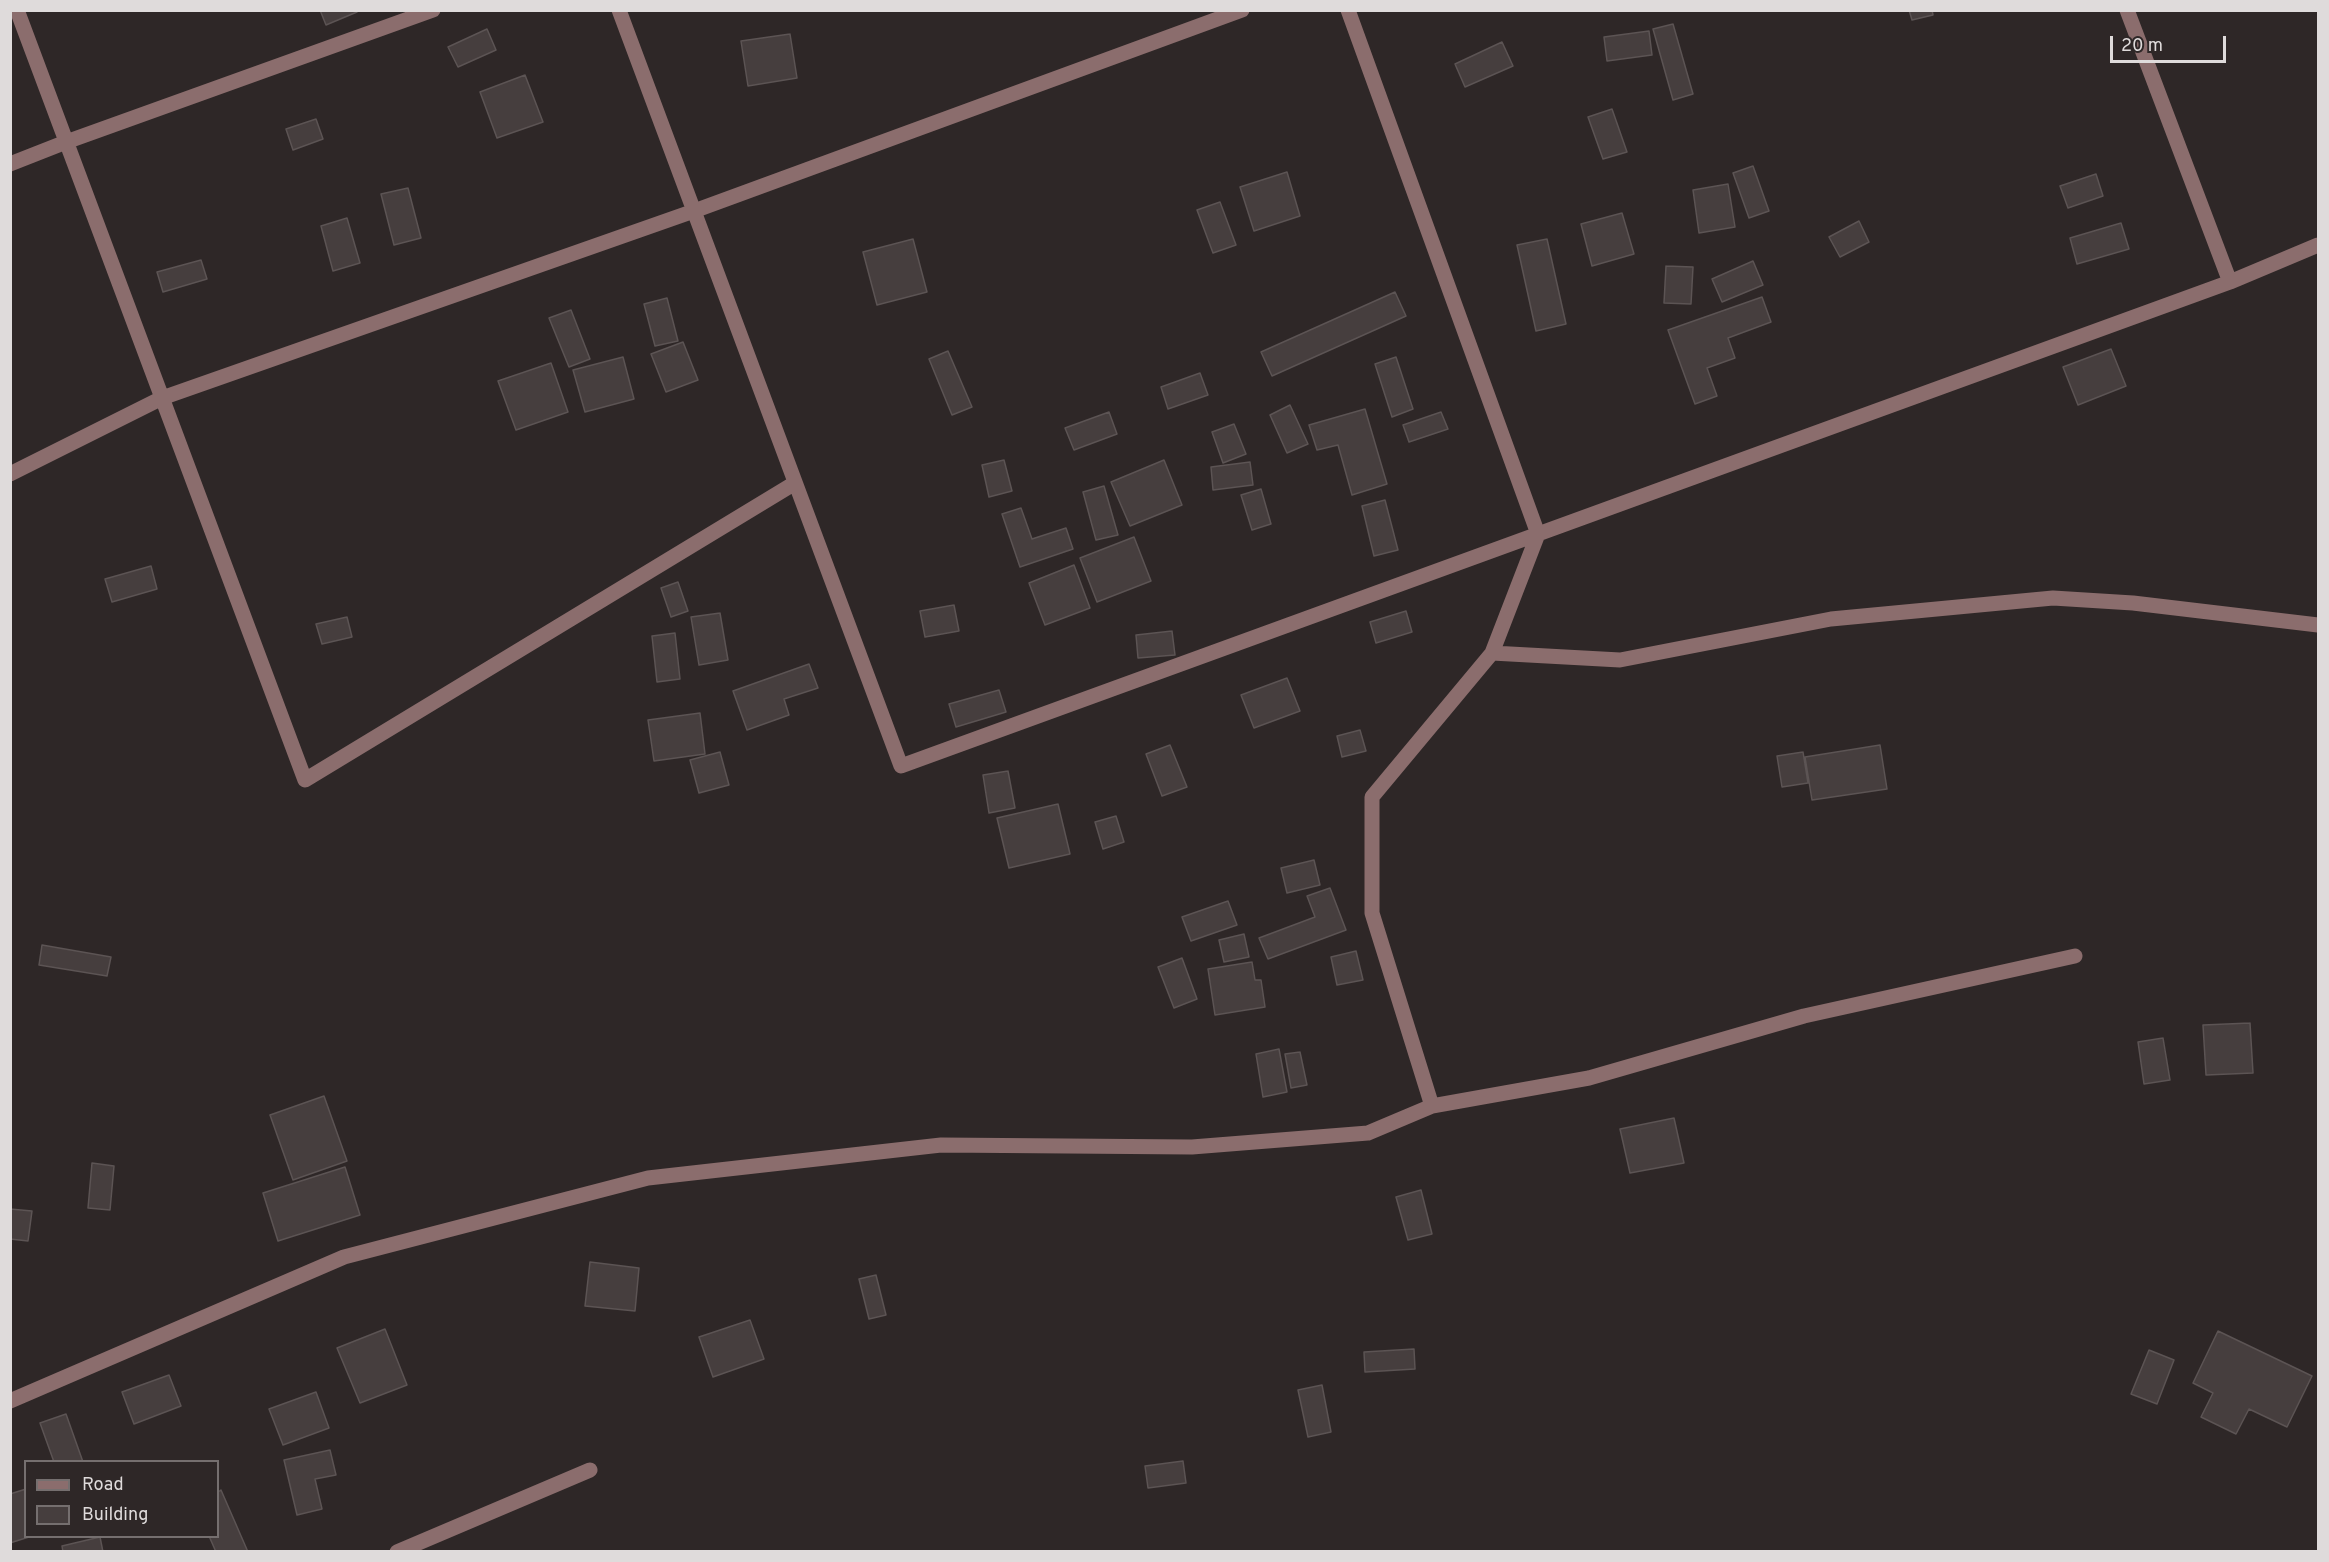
<!DOCTYPE html>
<html>
<head>
<meta charset="utf-8">
<style>
  body { margin:0 }
  #map { position:relative; width:2329px; height:1562px; overflow:hidden; background:#2e2727; font-family:Overpass,sans-serif }
  canvas { display:block }
  .frame { position:absolute; inset:0; border:12px solid #dfdbdb; pointer-events:none }
  .legend { position:absolute; left:24px; top:1460px; width:195px; height:78px; box-sizing:border-box; background:#2e2727; border:2px solid #756f6f; margin:0; padding:8px 10px; list-style:none; font-size:18px; color:#dfdbdb }
  .legend li { display:flex; align-items:center; gap:12px; height:30px }
  .legend b { width:30px; border:2px solid #756f6f }
  .scale { position:absolute; left:2110px; top:36px; width:116px; height:27px; box-sizing:border-box; border:3px solid #dfdbdb; border-top:0; padding-left:8px; font-size:18px; line-height:21px; white-space:nowrap; color:#dfdbdb; -webkit-text-stroke:4px #2e2727; paint-order:stroke }
</style>
</head>
<body>
<div id="map">
<canvas width="2329" height="1562"></canvas>
<div class="frame"></div>
<ul class="legend">
<li><b style="height:8px;background:#8b6d6d"></b>Road</li>
<li><b style="height:16px;background:#463e3e"></b>Building</li>
</ul>
<div class="scale">20 m</div>
</div>
<script>
const context = document.querySelector('canvas').getContext('2d');
context.lineJoin = 'round';
function paint(path, color) { context.fillStyle = color; context.fill(path, 'evenodd'); }
const shape = rows => new Path2D(rows.map(r => 'M' + r).join(''));
function stroke(path, color, width, dash) { context.strokeStyle = color; context.lineWidth = width; context.lineCap = dash ? 'butt' : 'round'; context.setLineDash(dash || []); context.stroke(path); }
const building = shape([
  [320,10,356,10,357,12,326,25,320,10],
  [1909,10,1932,10,1933,15,1912,20,1909,10],
  [1673,24,1693,94,1673,100,1653,29,1673,24],
  [487,29,496,50,458,67,448,47,487,29],
  [1649,31,1652,55,1607,61,1604,37,1649,31],
  [790,34,797,78,748,86,741,41,790,34],
  [1502,42,1513,66,1465,87,1455,64,1502,42],
  [525,75,543,122,497,138,480,92,525,75],
  [1612,109,1627,152,1603,159,1588,117,1612,109],
  [316,119,323,139,293,150,286,129,316,119],
  [1753,166,1769,211,1749,218,1733,173,1753,166],
  [1287,172,1300,216,1254,231,1240,187,1287,172],
  [2096,174,2103,196,2068,208,2060,186,2096,174],
  [1728,184,1735,227,1699,233,1693,190,1728,184],
  [408,188,421,238,394,245,381,194,408,188],
  [1220,202,1236,245,1213,253,1197,210,1220,202],
  [1622,213,1634,254,1592,266,1581,224,1622,213],
  [347,218,360,263,333,271,321,226,347,218],
  [1859,221,1869,242,1840,257,1829,237,1859,221],
  [2121,223,2129,249,2077,264,2070,238,2121,223],
  [913,239,927,292,877,305,863,252,913,239],
  [1547,239,1566,324,1536,331,1517,245,1547,239],
  [201,260,207,279,163,292,157,272,201,260],
  [1753,261,1763,285,1722,302,1712,279,1753,261],
  [1666,266,1693,267,1691,304,1664,303,1666,266],
  [1395,292,1406,316,1272,376,1261,352,1395,292],
  [1762,297,1771,322,1728,338,1735,358,1707,368,1717,396,1695,404,1668,330,1762,297],
  [667,298,678,341,655,346,644,304,667,298],
  [571,310,590,359,569,367,549,318,571,310],
  [683,342,698,380,666,392,651,354,683,342],
  [2111,349,2126,386,2078,405,2063,367,2111,349],
  [948,351,972,407,952,415,929,359,948,351],
  [623,357,634,399,585,412,573,370,623,357],
  [1396,357,1413,409,1392,417,1375,364,1396,357],
  [551,363,568,412,516,430,498,381,551,363],
  [1200,373,1208,395,1168,409,1161,387,1200,373],
  [1290,405,1308,444,1287,453,1270,415,1290,405],
  [1365,409,1387,484,1352,495,1338,445,1317,450,1309,425,1365,409],
  [1109,412,1117,434,1074,450,1065,428,1109,412],
  [1441,412,1448,429,1409,442,1403,425,1441,412],
  [1234,424,1246,454,1223,463,1212,432,1234,424],
  [1004,460,1012,491,989,497,982,465,1004,460],
  [1164,460,1182,505,1130,526,1111,482,1164,460],
  [1250,462,1253,485,1213,490,1211,467,1250,462],
  [1104,486,1118,535,1096,540,1083,492,1104,486],
  [1261,489,1271,524,1252,530,1241,495,1261,489],
  [1385,500,1398,550,1374,556,1362,506,1385,500],
  [1021,508,1032,539,1066,528,1073,549,1020,567,1002,514,1021,508],
  [1134,537,1151,581,1097,602,1080,558,1134,537],
  [1074,565,1090,608,1045,625,1029,583,1074,565],
  [151,566,157,589,112,602,105,579,151,566],
  [678,582,688,611,671,617,661,588,678,582],
  [954,605,959,631,925,637,920,611,954,605],
  [1406,611,1412,632,1376,643,1370,622,1406,611],
  [720,613,728,660,699,665,691,617,720,613],
  [347,617,352,637,322,644,316,624,347,617],
  [1172,631,1175,655,1138,658,1136,635,1172,631],
  [675,633,680,679,657,682,652,636,675,633],
  [809,664,818,688,784,699,789,715,747,730,733,691,809,664],
  [1287,678,1300,711,1254,728,1241,695,1287,678],
  [999,690,1006,712,956,727,949,704,999,690],
  [700,713,705,754,654,761,648,720,700,713],
  [1360,730,1366,751,1342,757,1337,736,1360,730],
  [1170,745,1187,787,1162,796,1146,754,1170,745],
  [1880,745,1887,789,1812,800,1805,757,1880,745],
  [720,752,729,785,699,793,690,760,720,752],
  [1803,752,1808,783,1782,787,1777,756,1803,752],
  [1008,771,1015,808,989,813,983,775,1008,771],
  [1058,804,1070,854,1009,868,997,818,1058,804],
  [1116,816,1124,842,1103,849,1095,822,1116,816],
  [1314,860,1320,885,1287,893,1281,868,1314,860],
  [1330,888,1346,930,1268,959,1259,938,1315,917,1307,896,1330,888],
  [1228,901,1237,925,1191,941,1182,917,1228,901],
  [1244,934,1249,957,1224,962,1219,940,1244,934],
  [42,945,111,957,107,976,39,965,42,945],
  [1356,951,1363,980,1337,985,1331,957,1356,951],
  [1182,958,1197,999,1174,1008,1158,967,1182,958],
  [1252,962,1255,980,1261,980,1265,1007,1215,1015,1208,969,1252,962],
  [2250,1023,2253,1073,2206,1075,2203,1025,2250,1023],
  [2163,1038,2170,1080,2144,1084,2138,1042,2163,1038],
  [1279,1049,1287,1092,1263,1097,1256,1054,1279,1049],
  [1300,1052,1307,1085,1291,1088,1285,1054,1300,1052],
  [324,1096,347,1161,293,1180,270,1115,324,1096],
  [1674,1118,1684,1163,1630,1173,1620,1129,1674,1118],
  [92,1163,114,1166,110,1210,88,1208,92,1163],
  [345,1167,360,1215,278,1241,263,1193,345,1167],
  [1421,1190,1432,1234,1408,1240,1396,1197,1421,1190],
  [10,1209,32,1211,28,1241,10,1239,10,1209],
  [590,1262,639,1268,635,1311,585,1306,590,1262],
  [876,1275,886,1315,869,1319,859,1279,876,1275],
  [750,1320,764,1359,713,1377,699,1337,750,1320],
  [385,1329,407,1385,360,1403,337,1348,385,1329],
  [2218,1331,2312,1376,2287,1427,2249,1409,2236,1434,2201,1417,2213,1393,2193,1383,2218,1331],
  [1414,1349,1415,1369,1365,1372,1364,1352,1414,1349],
  [2149,1350,2174,1360,2157,1404,2131,1394,2149,1350],
  [169,1375,181,1406,134,1424,122,1392,169,1375],
  [1322,1385,1331,1432,1308,1437,1298,1390,1322,1385],
  [316,1392,329,1428,283,1445,269,1409,316,1392],
  [66,1414,83,1462,54,1462,40,1423,66,1414],
  [330,1450,336,1475,315,1479,322,1509,297,1515,284,1460,330,1450],
  [1183,1461,1186,1483,1148,1488,1145,1466,1183,1461],
  [26,1489,26,1536,32,1536,10,1543,10,1494,26,1489],
  [221,1490,248,1552,216,1552,209,1536,218,1536,218,1492,221,1490],
  [100,1537,103,1552,63,1552,62,1546,100,1537]
]);
paint(building, '#463e3e');
stroke(building, '#5c5454', 1.5);
stroke(shape([
  [17,10,305,780,795,483],
  [619,10,901,766,2230,282],
  [1348,10,1538,534,1492,653,1372,797,1372,913,1432,1106],
  [2127,10,2230,282,2318,245],
  [10,164,66,142,433,10],
  [10,474,162,398,694,211,1242,10],
  [1492,653,1620,660,1831,619,2053,598,2133,603,2318,625],
  [10,1401,344,1257,648,1178,941,1145,1192,1147,1368,1133,1432,1106,1589,1078,1804,1016,2075,956],
  [397,1552,590,1470]
]), '#8b6d6d', 15);
</script>
</body>
</html>
